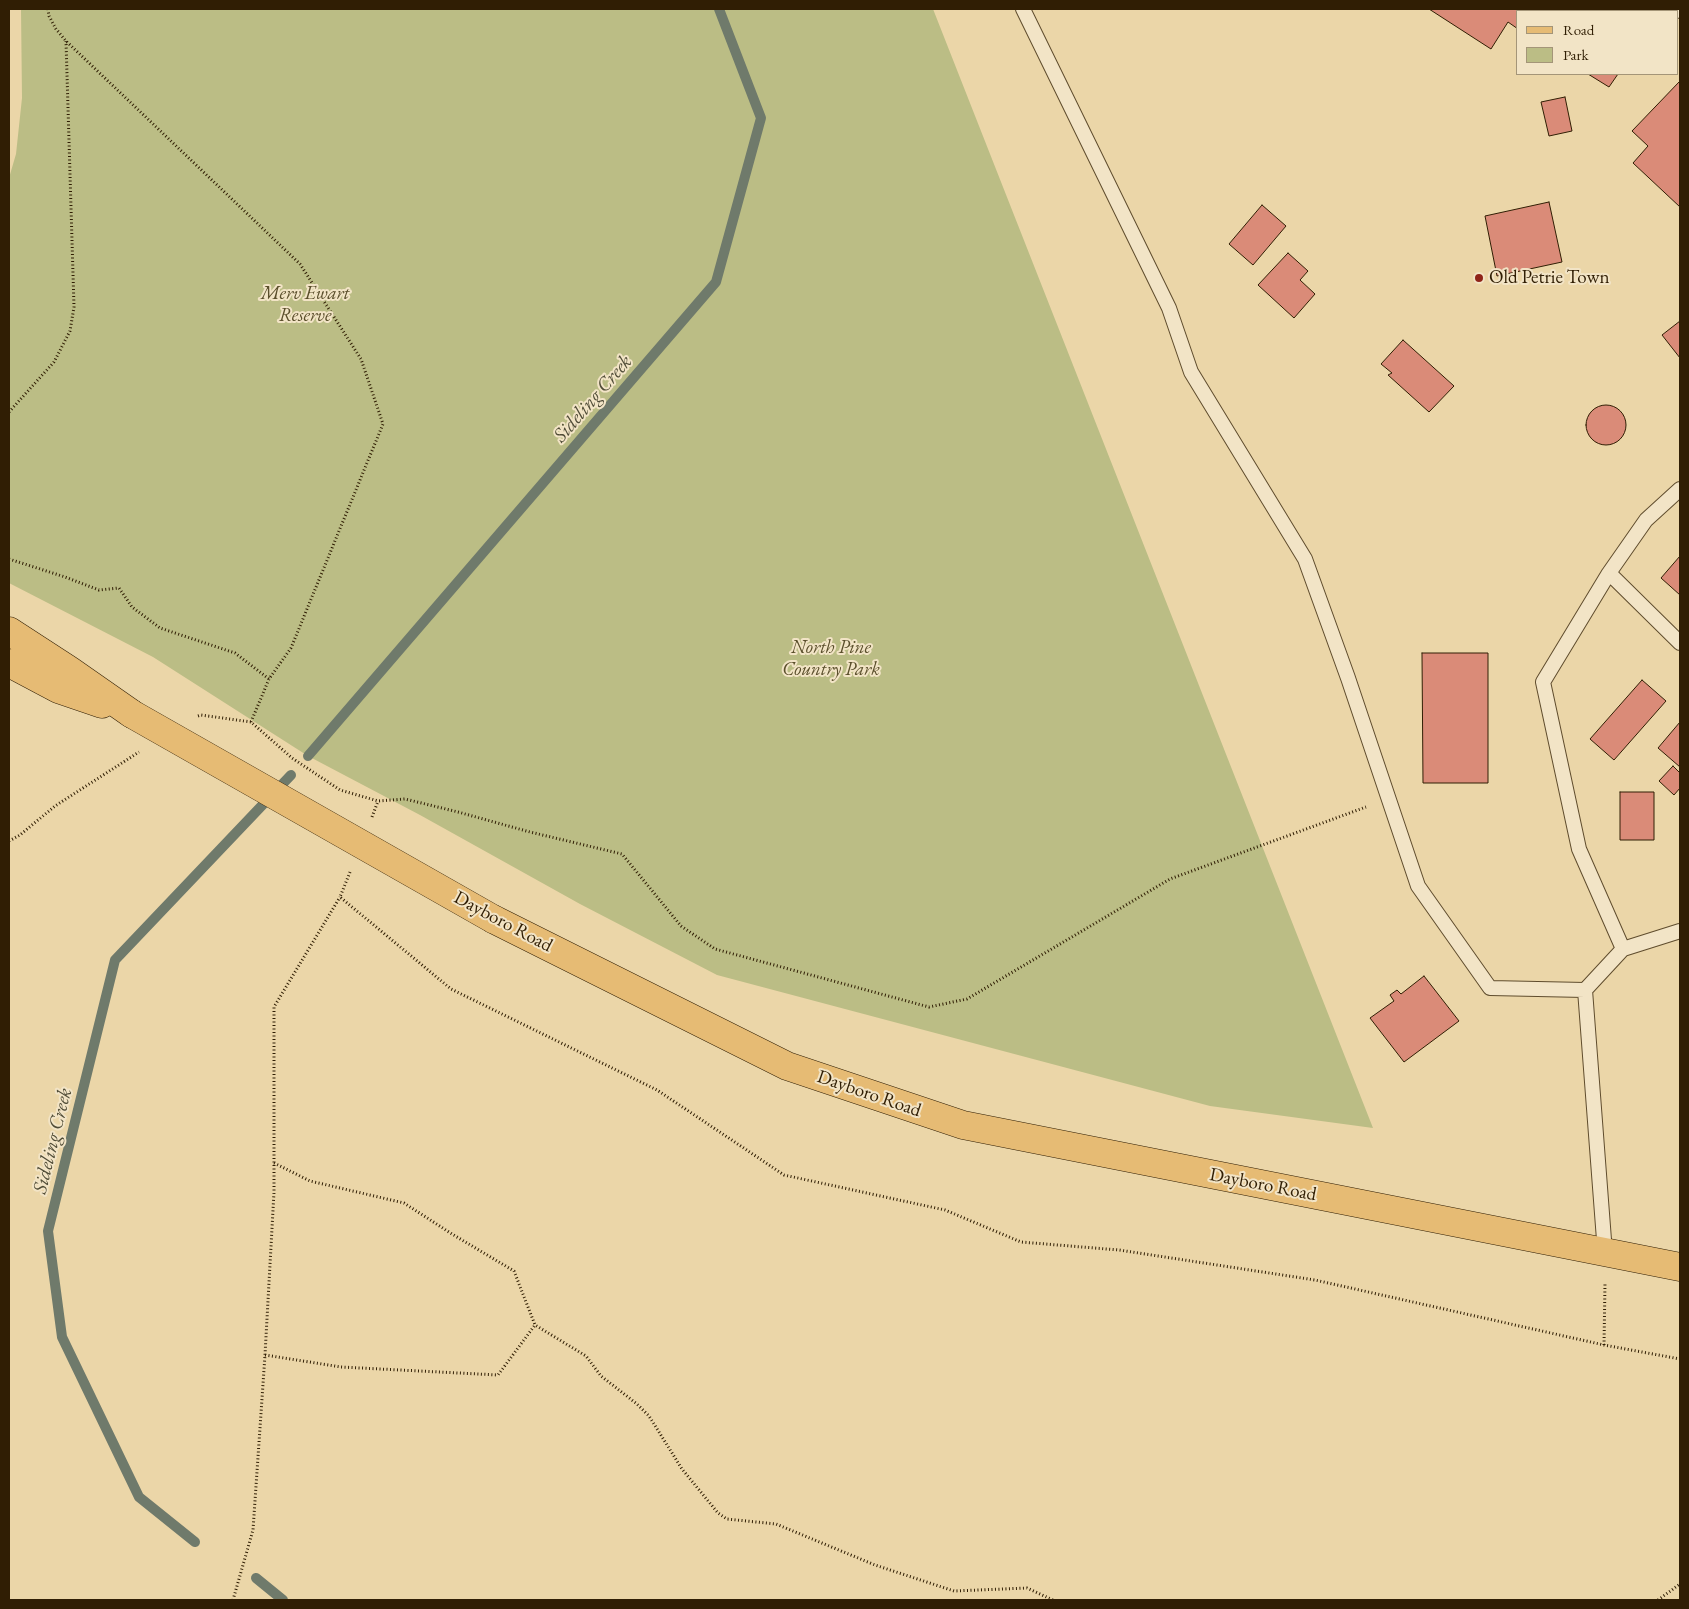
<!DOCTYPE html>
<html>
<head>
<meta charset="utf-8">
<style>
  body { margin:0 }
  #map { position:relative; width:1689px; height:1609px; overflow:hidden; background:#ebd6a8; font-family:"EB Garamond",serif }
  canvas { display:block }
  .frame { position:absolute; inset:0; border:10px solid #301e04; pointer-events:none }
  .legend { position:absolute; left:1516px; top:10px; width:162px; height:65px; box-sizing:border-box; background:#f2e4c6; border:1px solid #a49578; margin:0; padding:6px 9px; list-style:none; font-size:15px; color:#301e04 }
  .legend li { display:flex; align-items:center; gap:10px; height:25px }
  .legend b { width:25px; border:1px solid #a49578 }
</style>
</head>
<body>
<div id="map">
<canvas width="1689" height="1609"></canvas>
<div class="frame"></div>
<ul class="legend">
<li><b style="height:6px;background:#e6bb74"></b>Road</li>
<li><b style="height:14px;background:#bbbd85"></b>Park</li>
</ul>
</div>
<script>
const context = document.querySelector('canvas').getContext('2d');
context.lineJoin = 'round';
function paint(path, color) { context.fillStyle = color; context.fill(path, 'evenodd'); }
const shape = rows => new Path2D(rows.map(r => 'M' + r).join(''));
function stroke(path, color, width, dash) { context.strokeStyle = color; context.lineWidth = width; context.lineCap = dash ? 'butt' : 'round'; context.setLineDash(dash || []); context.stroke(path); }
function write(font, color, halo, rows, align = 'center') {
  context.font = font + ' "EB Garamond",serif'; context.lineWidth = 4; context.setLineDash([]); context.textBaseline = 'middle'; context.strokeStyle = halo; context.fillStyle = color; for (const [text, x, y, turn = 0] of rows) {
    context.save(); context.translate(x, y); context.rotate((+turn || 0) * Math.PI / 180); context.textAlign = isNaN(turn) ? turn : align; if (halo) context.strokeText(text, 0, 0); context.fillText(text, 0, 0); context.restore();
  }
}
paint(shape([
  [21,9,933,9,1373,1128,1210,1106,717,975,580,904,420,815,308,756,153,657,9,583,9,178,16,154,22,98]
]), '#bbbd85');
stroke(shape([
  [308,756,716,282,761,118,719,9],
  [195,1542,139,1497,62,1337,48,1231,115,960,291,775],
  [256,1578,283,1600]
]), '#6f7a6b', 10);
const building = shape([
  [1429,9,1637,9,1641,11,1518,11,1518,29,1508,22,1491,49,1429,9],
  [1588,74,1618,74,1609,87,1588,74],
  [1680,81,1680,207,1633,163,1648,146,1632,131,1680,81],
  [1565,97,1572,131,1549,136,1541,102,1565,97],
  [1549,202,1562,262,1497,276,1485,216,1549,202],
  [1262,205,1286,226,1253,265,1229,244,1262,205],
  [1288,253,1308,271,1300,280,1315,294,1294,318,1258,285,1288,253],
  [1680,321,1680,358,1662,335,1680,321],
  [1403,340,1454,386,1429,412,1388,375,1392,373,1381,364,1403,340],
  '1586 425a20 20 0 1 1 40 0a20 20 0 1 1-40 0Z',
  [1680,556,1680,595,1661,578,1680,556],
  [1422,653,1488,653,1488,783,1423,783,1422,653],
  [1642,680,1666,701,1614,760,1590,739,1642,680],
  [1680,722,1680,767,1658,748,1680,722],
  [1673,766,1680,773,1680,788,1674,795,1659,781,1673,766],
  [1620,792,1654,792,1654,840,1620,840,1620,792],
  [1424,976,1459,1021,1404,1062,1370,1018,1394,1001,1390,995,1397,990,1401,994,1424,976]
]);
paint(building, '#da8b78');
stroke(building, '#301e04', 1);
const lane = shape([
  [1023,9,1169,308,1191,372,1305,559,1348,678,1418,886,1490,988,1585,990],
  [1678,9,1680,11],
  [1609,573,1680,643],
  [1623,949,1579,849,1543,682,1609,573,1646,520,1680,489],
  [1605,1253,1585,990,1623,949,1680,931]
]);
const primary = shape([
  [9,631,69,670,132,714],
  [9,663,58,689,102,704],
  [493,919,787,1066,963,1125,1680,1267]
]);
stroke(lane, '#5f4c2d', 16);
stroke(primary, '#301e04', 29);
stroke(shape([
  [48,9,49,16,56,29,66,41,300,264,361,359,383,424,291,648,269,679,251,722],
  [9,412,54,362,70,331,74,307,66,41],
  [9,559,65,577,99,590,119,588,132,607,160,628,235,653,269,679],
  [198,716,201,715,251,722,292,758,340,790,378,801,405,799,458,812,530,832,622,854,681,926,715,949,929,1007,967,999,1170,879,1366,807],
  [372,817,378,801],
  [9,841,20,835,55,806,139,752],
  [350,872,340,897,451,989,657,1090,784,1175,945,1210,1021,1242,1119,1250,1315,1280,1604,1345,1680,1359],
  [274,1163,310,1181,404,1203,452,1234,514,1271,535,1325,586,1356,601,1376,637,1404,649,1416,682,1469,718,1513,727,1519,776,1524,875,1565,954,1591,1027,1588,1053,1600],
  [1604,1345,1605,1283],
  [265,1355,341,1367,498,1375,535,1325],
  [233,1600,253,1530,265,1355,274,1192,274,1007,340,897],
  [1658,1600,1680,1584]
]), '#301e04', 3, [1, 2.5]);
stroke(lane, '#f2e4c6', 14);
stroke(primary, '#e6bb74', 28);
const primaryBridge = shape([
  [132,714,493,919]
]);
stroke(primaryBridge, '#301e04', 29, []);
stroke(primaryBridge, '#e6bb74', 28);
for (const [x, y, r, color] of [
  [1479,278,5,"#8f2418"]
]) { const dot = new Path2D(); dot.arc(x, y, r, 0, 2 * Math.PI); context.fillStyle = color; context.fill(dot); stroke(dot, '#f2e4c6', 2); }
write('19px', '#301e04', '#f2e4c6', [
  ["Old Petrie Town",1489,278]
], 'left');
write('italic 19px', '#5a4e2b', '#f2e4c6', [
  ["Merv Ewart",305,294],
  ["Reserve",305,316],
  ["North Pine",831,648],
  ["Country Park",831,670]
]);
write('19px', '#301e04', '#f2e4c6', [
  ["Dayboro Road",503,922,28],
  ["Dayboro Road",869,1094,19],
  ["Dayboro Road",1263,1185,11]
]);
write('italic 20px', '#504c37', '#f2e4c6', [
  ["Sideling Creek",593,399,-49],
  ["Sideling Creek",53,1141,-76]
]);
</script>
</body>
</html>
